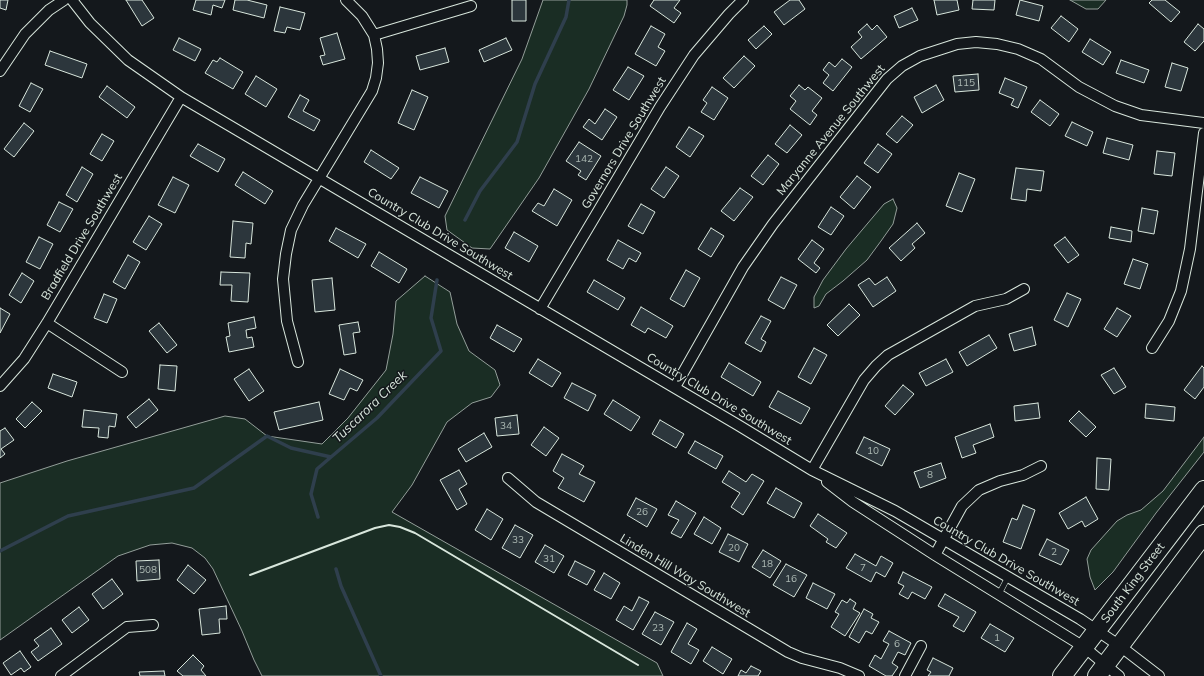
<!DOCTYPE html>
<html>
<head>
<meta charset="utf-8">
<style>
  body { margin:0 }
  canvas { display:block; background:#14181c }
</style>
</head>
<body>
<canvas width="1204" height="676"></canvas>
<script>
const context = document.querySelector('canvas').getContext('2d');
context.lineJoin = 'round';
function paint(path, color) { context.fillStyle = color; context.fill(path, 'evenodd'); }
const shape = rows => new Path2D(rows.map(r => 'M' + r).join(''));
function stroke(path, color, width, dash) { context.strokeStyle = color; context.lineWidth = width; context.lineCap = dash ? 'butt' : 'round'; context.setLineDash(dash || []); context.stroke(path); }
function write(font, color, halo, rows, align = 'center') {
  context.font = font + ' Mulish,sans-serif'; context.lineWidth = 3; context.setLineDash([]); context.textBaseline = 'middle'; context.strokeStyle = halo; context.fillStyle = color; for (const [text, x, y, turn = 0] of rows) {
    context.save(); context.translate(x, y); context.rotate((+turn || 0) * Math.PI / 180); context.textAlign = isNaN(turn) ? turn : align; if (halo) context.strokeText(text, 0, 0); context.fillText(text, 0, 0); context.restore();
  }
}
const green = shape([
  [543,0,627,0,627,5,624,16,589,89,539,178,490,249,472,248,447,230,445,216,522,59,543,0],
  [1070,0,1106,0,1098,9,1086,9,1070,0],
  [893,199,897,208,893,224,881,241,867,260,843,281,826,294,819,306,814,308,814,297,823,280,846,249,884,204,893,199],
  [425,276,450,292,457,324,469,351,495,370,500,385,491,397,472,403,447,422,412,485,392,512,657,663,663,676,262,676,254,660,242,631,213,569,205,558,192,548,172,543,150,545,118,556,0,640,0,483,67,461,225,416,245,419,267,436,322,444,348,418,386,370,393,334,396,301,425,276],
  [1204,437,1204,452,1156,513,1113,572,1095,590,1090,577,1087,559,1091,550,1117,521,1127,515,1141,510,1163,491,1204,437]
]);
paint(green, '#1a2d24');
stroke(green, '#939e99', 1);
stroke(shape([
  [465,220,480,191,517,142,535,84,566,17,569,0],
  [318,517,311,494,317,469,331,457],
  [0,551,68,516,194,488,267,436,291,448,331,457,377,418,441,351,431,318,437,280],
  [336,569,341,586,381,676]
]), '#2f3f4d', 3.5);
const building = shape([
  [0,0,8,0,6,10,0,8,0,0],
  [126,0,142,0,154,18,142,26,126,0],
  [196,0,225,0,222,8,213,5,211,15,193,10,196,0],
  [235,0,247,0,267,5,264,18,233,10,235,0],
  [512,0,526,0,526,21,512,21,512,0],
  [654,0,680,0,674,8,681,13,674,23,650,6,654,0],
  [790,0,799,0,805,9,784,25,774,12,790,0],
  [934,0,957,0,959,10,937,15,934,0],
  [973,0,995,0,994,10,972,9,973,0],
  [1020,0,1043,6,1039,21,1016,15,1020,0],
  [1152,0,1165,0,1180,12,1171,22,1149,3,1152,0],
  [280,7,305,13,300,30,287,27,285,33,274,31,280,7],
  [912,8,918,20,899,28,894,16,912,8],
  [1061,16,1078,29,1069,42,1051,28,1061,16],
  [867,24,872,30,877,25,887,37,861,59,851,47,862,37,858,32,867,24],
  [1198,24,1204,29,1204,41,1195,51,1184,42,1198,24],
  [651,26,665,34,658,47,665,51,656,66,635,54,651,26],
  [764,26,772,34,756,49,748,40,764,26],
  [337,33,345,59,323,65,320,56,325,55,320,38,337,33],
  [179,38,201,49,195,61,173,50,179,38],
  [506,38,512,50,484,62,479,50,506,38],
  [1090,39,1111,52,1103,65,1082,52,1090,39],
  [445,48,449,62,420,70,416,56,445,48],
  [50,51,87,64,82,78,45,65,50,51],
  [744,56,755,66,734,88,723,78,744,56],
  [220,58,243,72,233,89,205,73,213,60,217,62,220,58],
  [842,59,852,67,833,91,823,83,829,75,823,70,829,62,835,67,842,59],
  [1121,60,1149,70,1144,83,1116,73,1121,60],
  [1172,63,1188,68,1181,91,1165,87,1172,63],
  [628,67,644,76,629,100,613,90,628,67],
  [978,74,979,90,955,92,953,76,978,74],
  [256,76,277,89,266,107,245,94,256,76],
  [1005,78,1027,87,1018,108,1011,105,1014,99,999,93,1005,78],
  [31,83,43,89,30,112,19,106,31,83],
  [799,85,805,90,808,87,822,98,812,111,817,115,810,125,790,109,796,101,790,96,799,85],
  [936,85,944,100,922,113,914,97,936,85],
  [107,86,135,107,127,118,99,97,107,86],
  [712,87,728,98,714,120,701,112,707,103,703,100,712,87],
  [412,90,428,97,414,130,398,123,412,90],
  [300,95,309,100,303,111,320,120,314,131,288,117,300,95],
  [1040,100,1059,114,1050,126,1031,112,1040,100],
  [605,109,617,117,602,140,583,127,589,119,595,124,605,109],
  [902,116,913,125,897,143,886,134,902,116],
  [1072,122,1093,132,1087,146,1065,136,1072,122],
  [24,123,34,131,14,157,4,149,24,123],
  [790,125,802,135,787,153,775,144,790,125],
  [689,127,704,136,690,157,676,147,689,127],
  [102,134,114,141,102,161,90,154,102,134],
  [1107,138,1133,145,1129,160,1103,153,1107,138],
  [579,142,601,156,586,180,578,175,581,171,566,161,579,142],
  [198,144,225,159,218,172,190,156,198,144],
  [878,144,892,154,878,173,864,163,878,144],
  [371,150,399,168,391,179,364,162,371,150],
  [1157,151,1175,153,1172,176,1154,174,1157,151],
  [768,155,779,164,763,185,751,176,768,155],
  [82,167,93,174,77,202,66,195,82,167],
  [666,167,679,176,664,198,651,189,666,167],
  [1016,168,1044,171,1041,191,1027,189,1026,201,1011,199,1016,168],
  [243,172,273,191,265,204,235,185,243,172],
  [959,173,975,179,962,212,946,206,959,173],
  [857,176,871,187,854,209,840,197,857,176],
  [173,177,189,185,175,213,158,205,173,177],
  [420,177,448,191,439,208,411,193,420,177],
  [740,188,753,197,734,221,721,211,740,188],
  [554,189,572,200,557,226,532,211,538,203,544,206,554,189],
  [59,202,73,209,60,232,47,225,59,202],
  [641,204,655,212,643,234,628,226,641,204],
  [831,207,844,216,831,235,818,227,831,207],
  [1142,208,1158,211,1154,234,1138,231,1142,208],
  [149,216,162,224,146,250,133,242,149,216],
  [233,221,253,223,251,244,246,243,245,258,230,257,233,221],
  [917,223,925,233,912,244,915,248,901,261,889,248,917,223],
  [1111,227,1132,231,1131,242,1109,238,1111,227],
  [336,228,366,244,358,258,329,241,336,228],
  [711,228,724,236,711,257,698,249,711,228],
  [514,232,538,246,529,262,505,248,514,232],
  [39,237,53,244,40,269,26,262,39,237],
  [1065,237,1079,255,1068,263,1054,245,1065,237],
  [618,240,641,253,636,262,629,258,623,269,607,260,618,240],
  [812,240,824,249,814,263,820,268,816,273,798,259,812,240],
  [379,252,407,269,399,283,371,266,379,252],
  [128,255,140,262,125,289,113,282,128,255],
  [1133,259,1148,264,1140,289,1124,284,1133,259],
  [686,270,700,278,684,307,670,299,686,270],
  [221,272,250,273,248,302,231,301,232,285,220,285,221,272],
  [22,273,34,281,21,303,9,295,22,273],
  [781,277,797,285,784,309,768,300,781,277],
  [887,277,896,291,873,307,858,285,869,278,875,285,887,277],
  [332,278,335,310,315,312,312,280,332,278],
  [594,280,625,298,618,310,587,292,594,280],
  [1067,293,1081,299,1068,327,1054,320,1067,293],
  [104,294,117,299,107,323,94,318,104,294],
  [849,304,860,315,838,336,827,325,849,304],
  [641,307,673,326,666,338,648,328,645,333,631,325,641,307],
  [0,308,10,314,0,333,0,308],
  [1117,308,1131,316,1117,337,1104,329,1117,308],
  [761,316,771,321,761,339,766,342,761,352,745,343,761,316],
  [254,317,256,328,246,330,247,338,252,337,254,347,229,352,226,337,230,336,228,323,254,317],
  [358,322,360,332,353,333,356,353,344,355,339,325,358,322],
  [159,323,177,345,167,353,149,331,159,323],
  [497,325,522,339,514,352,490,338,497,325],
  [1032,327,1036,345,1014,351,1009,334,1032,327],
  [989,335,997,348,967,366,959,352,989,335],
  [814,348,827,355,811,384,798,377,814,348],
  [538,359,561,373,552,387,529,373,538,359],
  [946,359,953,372,926,386,919,373,946,359],
  [729,363,761,382,753,396,721,377,729,363],
  [160,365,177,366,175,391,158,389,160,365],
  [1202,366,1204,368,1204,387,1195,399,1184,390,1202,366],
  [1114,368,1126,387,1114,394,1101,375,1114,368],
  [249,369,264,391,249,401,234,379,249,369],
  [340,369,363,380,357,391,350,388,344,400,329,394,340,369],
  [53,374,77,382,72,397,48,388,53,374],
  [572,383,596,395,588,411,564,398,572,383],
  [903,385,914,394,895,415,885,406,903,385],
  [778,391,810,408,801,424,769,407,778,391],
  [149,399,158,410,136,428,127,417,149,399],
  [613,400,640,417,631,431,604,414,613,400],
  [32,402,42,411,25,428,16,419,32,402],
  [319,402,323,420,279,430,274,412,319,402],
  [1038,403,1040,418,1015,421,1014,406,1038,403],
  [1146,404,1175,407,1174,421,1145,418,1146,404],
  [84,410,117,414,115,427,109,426,108,438,98,437,99,428,82,427,84,410],
  [1079,411,1096,427,1086,437,1069,421,1079,411],
  [517,415,519,434,497,436,495,418,517,415],
  [660,420,684,434,676,448,652,434,660,420],
  [990,424,994,437,973,445,976,453,962,458,955,437,990,424],
  [544,427,559,438,546,456,531,445,544,427],
  [5,428,14,440,1,449,5,454,0,458,0,431,5,428],
  [484,433,492,447,466,462,458,449,484,433],
  [864,437,890,449,882,466,856,453,864,437],
  [695,441,723,456,716,469,688,453,695,441],
  [562,454,584,466,579,474,595,482,584,502,558,488,564,478,553,471,562,454],
  [1097,458,1111,459,1109,490,1096,489,1097,458],
  [941,463,946,478,920,488,914,472,941,463],
  [459,470,467,484,459,489,467,504,457,510,440,480,459,470],
  [729,471,746,482,752,474,764,481,743,515,731,507,740,493,722,482,729,471],
  [776,488,802,503,794,518,767,503,776,488],
  [1086,497,1098,519,1085,527,1082,521,1068,529,1059,513,1086,497],
  [636,498,657,509,647,527,627,515,636,498],
  [676,501,696,513,681,538,671,533,679,520,668,515,676,501],
  [1023,505,1035,510,1021,549,1003,542,1012,518,1017,520,1023,505],
  [487,509,503,519,491,540,475,530,487,509],
  [818,514,847,533,836,548,826,542,828,539,810,526,818,514],
  [704,517,721,528,712,544,694,534,704,517],
  [515,525,533,535,520,558,502,548,515,525],
  [728,534,748,544,739,562,719,552,728,534],
  [1047,539,1069,550,1061,565,1039,555,1047,539],
  [545,545,564,556,554,573,535,562,545,545],
  [763,550,781,561,770,578,752,567,763,550],
  [855,554,876,566,881,556,893,563,885,577,876,572,871,582,846,568,855,554],
  [159,560,160,579,137,581,136,561,159,560],
  [575,561,595,571,587,585,568,575,575,561],
  [786,564,807,575,794,597,773,585,786,564],
  [188,565,206,580,194,594,177,580,188,565],
  [903,572,932,587,925,599,912,592,908,599,899,594,904,586,898,583,903,572],
  [604,573,620,583,611,599,594,590,604,573],
  [112,579,123,594,103,609,92,594,112,579],
  [813,583,835,594,827,609,806,598,813,583],
  [945,594,976,612,964,632,953,626,959,617,938,606,945,594],
  [639,597,649,602,633,630,616,620,624,606,632,611,639,597],
  [850,599,856,603,853,609,860,613,845,636,831,627,839,614,835,612,842,600,847,603,850,599],
  [226,606,227,619,219,619,220,633,202,635,199,609,226,606],
  [79,607,89,620,72,633,62,620,79,607],
  [864,609,873,614,871,618,879,622,872,634,866,631,859,643,849,637,864,609],
  [655,612,674,622,661,645,642,634,655,612],
  [687,623,697,629,688,644,699,650,691,664,671,652,687,623],
  [990,624,1014,638,1005,652,981,638,990,624],
  [51,628,62,644,38,661,31,652,39,646,34,640,51,628],
  [889,631,911,643,905,655,898,652,892,663,898,667,892,676,886,676,869,666,875,655,881,659,889,644,883,641,889,631],
  [712,647,732,659,723,674,703,661,712,647],
  [20,651,31,667,24,672,21,668,11,675,3,663,20,651],
  [193,655,204,666,201,670,206,676,183,676,177,671,193,655],
  [933,658,953,668,949,676,928,676,931,672,927,670,933,658],
  [751,666,761,671,758,676,738,676,741,670,746,673,751,666],
  [164,671,165,676,140,676,139,672,164,671]
]);
paint(building, '#2c363c');
stroke(building, '#d8e6dc', 1);
const lane = shape([
  [999,594,1008,577]
]);
const street = shape([
  [72,0,90,23,128,60,181,97,738,425,812,470,895,511,1080,619,1120,646,1159,676],
  [374,35,471,6],
  [0,71,25,34,49,10,64,0],
  [540,309,660,107,694,55,729,14,743,0],
  [47,323,122,372],
  [1152,348,1169,321,1181,291,1190,249,1204,133],
  [298,362,287,321,283,279,286,254,291,230,303,205,372,91,376,78,378,63,377,49,374,35,362,16,346,0],
  [0,386,24,359,47,323,181,97],
  [675,387,743,267,773,224,887,79,902,66,920,56,957,44,976,42,997,44,1018,49,1041,59,1079,87,1115,106,1141,115,1204,123],
  [812,470,864,380,876,366,888,355,975,306,1006,299,1024,289],
  [508,478,536,502,788,652,802,658,840,668,859,676],
  [827,482,853,502,935,555,1084,647,1119,676],
  [935,555,962,506,979,490,1000,481,1023,475,1041,466],
  [61,676,127,627,153,625],
  [905,676,921,646]
]);
const highway = shape([
  [1062,676,1204,490],
  [1097,676,1204,534]
]);
stroke(lane, '#d8e6dc', 6);
stroke(street, '#d8e6dc', 12);
stroke(highway, '#d8e6dc', 20);
stroke(lane, '#14181c', 5);
stroke(street, '#14181c', 10);
stroke(highway, '#14181c', 18);
stroke(shape([
  [250,575,375,528,389,525,400,527,415,533,638,665]
]), '#d8e6dc', 2);
write('10px', '#adbab4', null, [
  ["115",966,83],
  ["142",584,159],
  ["34",506,426],
  ["10",873,451],
  ["8",930,475],
  ["26",642,512],
  ["33",518,540],
  ["20",734,548],
  ["2",1054,552],
  ["31",549,559],
  ["18",767,564],
  ["7",863,568],
  ["508",148,570],
  ["16",791,579],
  ["23",658,628],
  ["1",997,638],
  ["6",897,644]
]);
write('12px', '#d8e6dc', '#14181c', [
  ["Maryanne Avenue Southwest",831,130,-51],
  ["Governors Drive Southwest",624,143,-59],
  ["Country Club Drive Southwest",440,234,31],
  ["Bradfield Drive Southwest",82,237,-59],
  ["Country Club Drive Southwest",719,399,31],
  ["Country Club Drive Southwest",1006,561,30],
  ["Linden Hill Way Southwest",685,576,31],
  ["South King Street",1133,583,-53]
]);
write('italic 13px', '#d8e6dc', '#14181c', [
  ["Tuscarora Creek",370,407,-44]
]);
</script>
</body>
</html>
